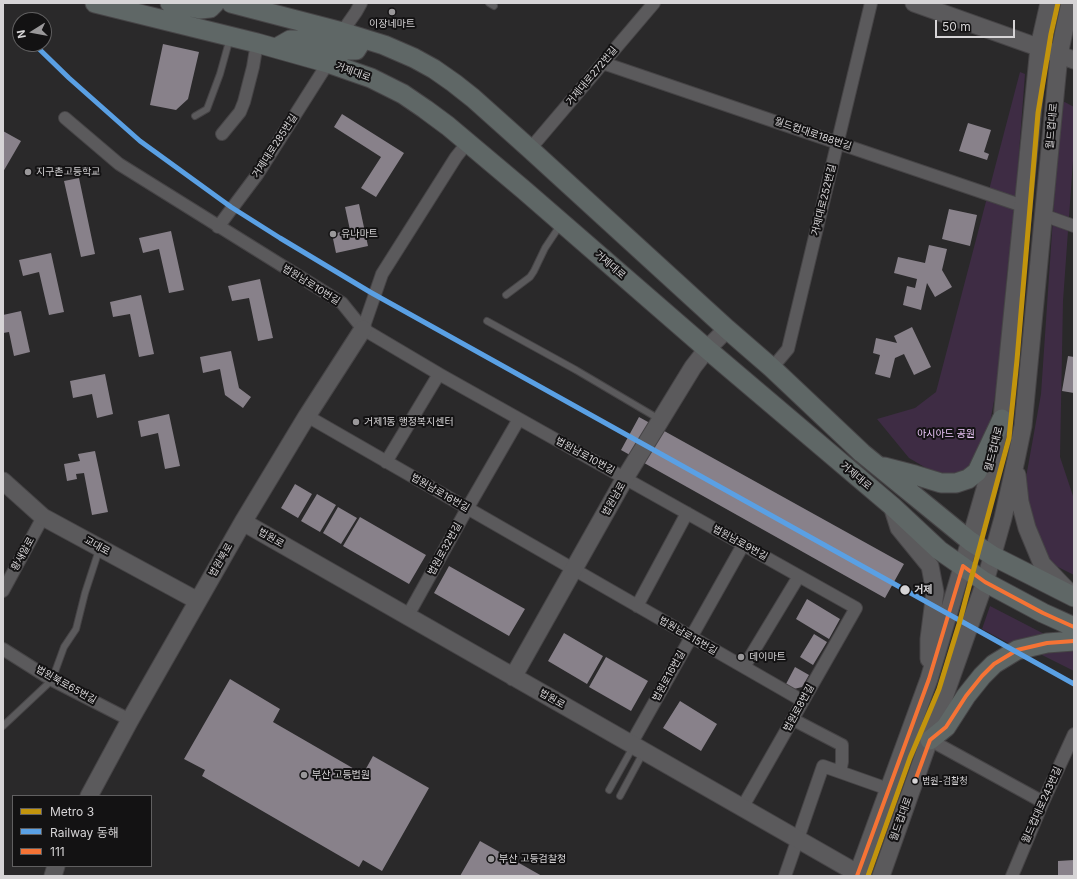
<!DOCTYPE html>
<html>
<head>
<meta charset="utf-8">
<style>
  body { margin:0 }
  #map { position:relative; width:1077px; height:879px; overflow:hidden; background:#2a292a; font-family:Inter,"Noto Sans KR",sans-serif }
  canvas { display:block }
  .frame { position:absolute; inset:0; border:4px solid #d6d4d6; pointer-events:none }
  .legend { position:absolute; left:12px; top:795px; width:140px; height:72px; box-sizing:border-box; background:#131213; border:1px solid #616061; margin:0; padding:5px 7px; list-style:none; font-size:12px; color:#d6d4d6 }
  .legend li { display:flex; align-items:center; gap:8px; height:20px }
  .legend b { width:20px; border:1px solid #616061 }
  .north { position:absolute; left:12px; top:12px; width:40px; height:40px; box-sizing:border-box; background:#131213; border:1px solid #616061; border-radius:50%; rotate:259deg; font-size:11px; font-weight:700; line-height:16px; text-align:center; color:#d6d4d6 }
  .north::after { content:''; display:block; margin:auto; width:14px; height:18px; background:#9a989a; clip-path:polygon(50% 0,100% 100%,50% 72%,0 100%) }
  .scale { position:absolute; left:935px; top:20px; width:80px; height:18px; box-sizing:border-box; border:2px solid #d6d4d6; border-top:0; padding-left:5px; font-size:12px; line-height:14px; white-space:nowrap; color:#d6d4d6; -webkit-text-stroke:3px #131213; paint-order:stroke }
</style>
</head>
<body>
<div id="map">
<canvas width="1077" height="879"></canvas>
<div class="frame"></div>
<ul class="legend">
<li><b style="height:5px;background:#c2940d"></b>Metro 3</li>
<li><b style="height:5px;background:#5aa0e4"></b>Railway 동해</li>
<li><b style="height:5px;background:#f57335"></b>111</li>
</ul>
<div class="north">N</div>
<div class="scale">50 m</div>
</div>
<script>
const context = document.querySelector('canvas').getContext('2d');
context.lineJoin = 'round';
function paint(path, color) { context.fillStyle = color; context.fill(path, 'evenodd'); }
const shape = rows => new Path2D(rows.map(r => 'M' + r).join(''));
function stroke(path, color, width, dash) { context.strokeStyle = color; context.lineWidth = width; context.lineCap = dash ? 'butt' : 'round'; context.setLineDash(dash || []); context.stroke(path); }
function write(font, color, halo, rows, align = 'center') {
  context.font = font + ' Inter,"Noto Sans KR",sans-serif'; context.lineWidth = 4; context.setLineDash([]); context.textBaseline = 'middle'; context.strokeStyle = halo; context.fillStyle = color; for (const [text, x, y, turn = 0] of rows) {
    context.save(); context.translate(x, y); context.rotate((+turn || 0) * Math.PI / 180); context.textAlign = isNaN(turn) ? turn : align; if (halo) context.strokeText(text, 0, 0); context.fillText(text, 0, 0); context.restore();
  }
}
paint(shape([
  [1020,72,1025,74,1013,230,1007,273,1003,329,996,390,989,428,976,466,945,479,909,458,877,419,915,408,936,392],
  [1061,100,1074,107,1074,147,1063,301,1060,457,1074,499,1074,575,1052,564,1031,527,1025,483,1041,394],
  [990,606,1052,638,1014,646,982,629],
  [1057,650,1074,651,1074,671,1038,653]
]), '#3e2c44');
paint(shape([
  [163,44,199,52,188,99,176,110,150,105],
  [342,114,404,153,376,197,361,188,381,157,334,127],
  [968,123,991,130,984,152,989,154,987,160,959,151],
  [3,131,21,141,3,172],
  [79,178,95,254,81,257,64,181],
  [359,204,368,246,336,253,332,234,350,230,345,207],
  [949,209,977,215,970,246,942,239],
  [171,231,184,290,169,293,159,249,143,253,139,238],
  [929,245,947,249,942,270,952,287,935,297,927,283,921,310,903,305,907,286,915,288,917,279,894,273,898,257,925,263],
  [51,253,64,312,49,315,39,272,23,276,19,260],
  [260,279,273,338,258,341,249,298,232,301,228,286],
  [141,295,154,354,139,357,130,314,113,317,110,302],
  [21,311,30,352,14,356,9,332,3,333,3,315],
  [912,327,931,367,914,375,904,354,895,358,890,378,875,374,880,355,873,353,876,338,897,343,894,336],
  [231,351,239,388,251,397,243,408,225,395,220,369,203,373,200,357],
  [1068,356,1074,357,1074,393,1062,391],
  [105,374,113,414,97,418,92,394,73,398,70,381],
  [169,414,180,466,165,469,158,433,141,437,138,421],
  [639,417,904,564,885,598,621,450],
  [95,451,108,512,92,515,84,473,76,474,77,479,67,481,64,464,80,461,78,454],
  [295,484,312,494,298,518,281,508],
  [317,494,336,505,320,532,301,521],
  [338,507,357,518,341,544,323,533],
  [360,517,426,555,409,584,343,546],
  [449,566,525,609,509,636,434,593],
  [807,599,840,619,829,639,796,619],
  [564,633,603,656,587,684,548,661],
  [814,634,827,642,813,665,800,657],
  [606,657,648,681,631,711,589,687],
  [795,667,809,675,802,687,794,689,786,684],
  [230,679,280,709,273,722,363,774,373,756,429,788,382,871,363,860,359,867,202,776,205,770,184,759],
  [680,701,717,724,701,751,663,728],
  [480,841,542,876,460,876],
  [1074,860,1074,876,1058,876,1058,861]
]), '#88818a');
const lane = shape([
  [489,3,494,6],
  [195,116,207,109,220,74,230,38],
  [506,295,530,277,534,271,545,248,561,224],
  [487,321,576,370,659,419],
  [3,726,52,680,64,647,76,629,85,593,99,550],
  [609,790,633,747],
  [620,796,643,753]
]);
const street = shape([
  [342,32,356,12,361,3],
  [603,63,1023,206],
  [65,118,119,164,342,303,363,329,439,374,856,608,742,808],
  [222,134,240,112,244,102,253,67,257,43],
  [530,149,654,3],
  [1043,215,1074,226],
  [218,227,257,175,328,63],
  [363,329,382,274,456,157,468,142],
  [772,368,788,349,871,3],
  [307,416,803,701],
  [386,462,439,374],
  [3,591,43,517],
  [637,606,687,513],
  [407,617,467,509,519,419],
  [3,649,52,680,130,720],
  [744,667,799,576],
  [794,720,842,745,842,762,840,772,888,789],
  [930,740,1043,802],
  [631,744,743,545],
  [785,876,823,766,840,772],
  [1012,876,1043,802,1074,734]
]);
const secondary = shape([
  [914,3,1074,60],
  [1017,475,1020,502,1027,528,1042,564,1069,592],
  [3,481,43,517,198,601],
  [892,506,899,528,930,566,935,592,929,639,929,659],
  [243,522,862,876],
  [513,677,625,478,693,367,707,349,727,329],
  [89,796,130,720,243,522,307,416,363,329],
  [53,876,56,866],
  [857,876,929,679,970,541,985,489,1002,419,1039,47,1049,3],
  [881,876,985,582,1003,518,1016,460,1023,426,1059,55,1070,3]
]);
const primary = shape([
  [95,3,257,43,328,63,371,78,403,94,425,109,448,126,524,190,707,349,892,506,939,550,985,582,1043,613,1074,627],
  [170,3,200,9,210,8,215,3],
  [231,3,342,32,384,45,414,58,434,69,454,83,473,98,530,149,727,329,772,368,862,453,970,541,993,556,1074,597],
  [276,48,290,40,303,40,342,50,356,50,363,39],
  [884,467,915,475,941,483,956,483,968,479,977,472,1002,419],
  [930,740,946,727,966,696,982,676,994,664,1017,650,1047,643,1074,641]
]);
stroke(lane, '#464446', 8);
stroke(street, '#464446', 14);
stroke(secondary, '#464446', 19);
stroke(primary, '#464446', 21);
stroke(lane, '#5b5a5c', 6);
stroke(street, '#5b5a5c', 12);
stroke(secondary, '#5b5a5c', 17);
stroke(primary, '#5f6766', 19);
stroke(shape([
  [915,781,930,740,946,727,966,696,982,676,994,664,1017,650,1047,643,1074,641],
  [857,876,929,679,963,566,985,582,1043,613,1074,627]
]), '#f57335', 4);
stroke(shape([
  [34,44,69,78,140,141,231,207,280,238,370,292,1074,684]
]), '#5aa0e4', 5);
stroke(shape([
  [868,876,910,758,939,689,959,624,1009,438,1017,360,1038,113,1051,34,1058,3]
]), '#c2940d', 5);
for (const [x, y, r, color] of [
  [392,12,4,"#9a989a"],
  [28,172,4,"#9a989a"],
  [333,234,4,"#9a989a"],
  [356,422,4,"#9a989a"],
  [905,590,5.5,"#d6d4d6"],
  [741,657,4,"#9a989a"],
  [304,775,4,"#9a989a"],
  [915,781,3.5,"#d6d4d6"],
  [491,859,4,"#9a989a"]
]) { const dot = new Path2D(); dot.arc(x, y, r, 0, 2 * Math.PI); context.fillStyle = color; context.fill(dot); stroke(dot, '#131213', 1.5); }
write('9px', '#d6d4d6', '#131213', [
  ["법원-검찰청",922,781]
], 'left');
write('10px', '#d6d4d6', '#131213', [
  ["이장네마트",392,24,"center"],
  ["지구촌고등학교",36,172],
  ["유나마트",341,234],
  ["거제1동 행정복지센터",364,422],
  ["데이마트",749,657],
  ["부산 고등법원",312,775],
  ["부산 고등검찰청",499,859]
], 'left');
write('10px', '#d6d4d6', '#131213', [
  ["거제대로",353,72,20],
  ["거제대로272번길",592,76,-50],
  ["월드컵대로",1052,126,-85],
  ["월드컵대로188번길",813,134,19],
  ["거제대로285번길",275,146,-57],
  ["거제대로252번길",824,200,-76],
  ["거제대로",610,265,41],
  ["법원남로10번길",311,285,32],
  ["월드컵대로",994,449,-76],
  ["법원남로10번길",585,456,29],
  ["거제대로",856,476,40],
  ["법원남로16번길",440,493,30],
  ["법원남로",614,499,-60],
  ["법원로",271,538,30],
  ["법원남로9번길",740,543,29],
  ["교대로",97,546,29],
  ["법원로32번길",445,549,-61],
  ["황새알로",23,554,-61],
  ["법원북로",221,560,-60],
  ["법원남로15번길",688,636,30],
  ["법원로16번길",669,676,-61],
  ["법원북로65번길",66,685,29],
  ["법원로",552,699,30],
  ["법원로8번길",799,708,-61],
  ["월드컵대로243번길",1042,805,-66],
  ["월드컵대로",901,819,-70]
]);
write('10px', '#edc8fb', '#131213', [
  ["아시아드 공원",946,434]
]);
write('bold 10px', '#d6d4d6', '#131213', [
  ["거제",914,590]
], 'left');
</script>
</body>
</html>
